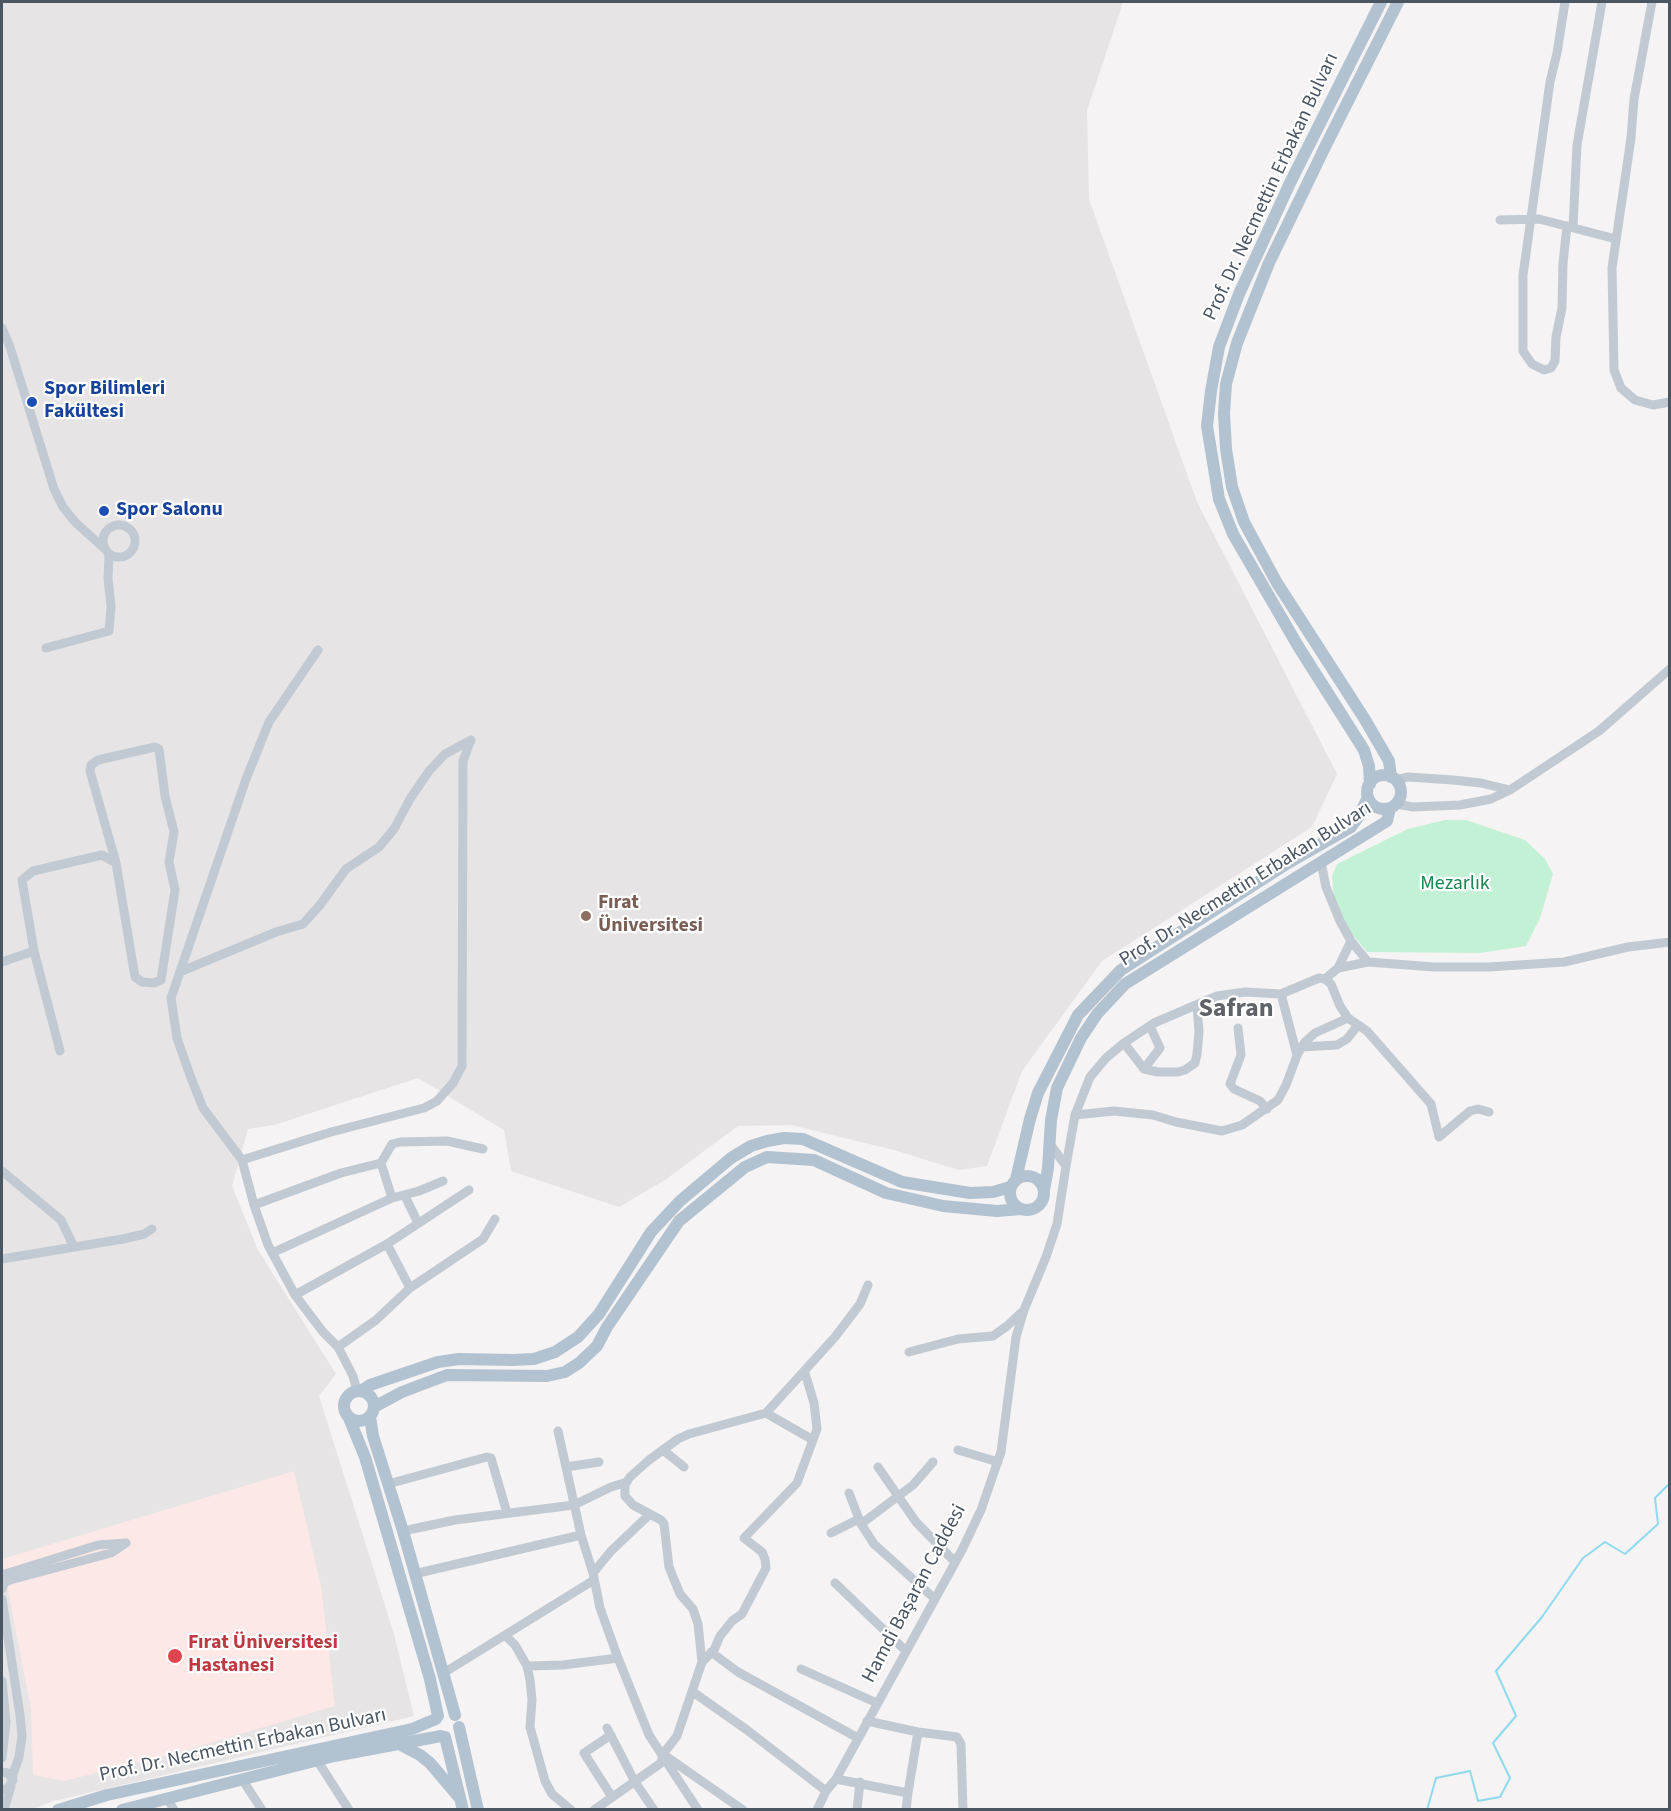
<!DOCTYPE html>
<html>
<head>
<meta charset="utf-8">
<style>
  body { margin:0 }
  #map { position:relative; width:1671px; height:1811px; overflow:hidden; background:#f5f3f3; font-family:"Source Sans 3",sans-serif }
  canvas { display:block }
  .frame { position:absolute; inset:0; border:3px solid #4a5661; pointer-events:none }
</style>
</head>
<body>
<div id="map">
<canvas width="1671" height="1811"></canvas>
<div class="frame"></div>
</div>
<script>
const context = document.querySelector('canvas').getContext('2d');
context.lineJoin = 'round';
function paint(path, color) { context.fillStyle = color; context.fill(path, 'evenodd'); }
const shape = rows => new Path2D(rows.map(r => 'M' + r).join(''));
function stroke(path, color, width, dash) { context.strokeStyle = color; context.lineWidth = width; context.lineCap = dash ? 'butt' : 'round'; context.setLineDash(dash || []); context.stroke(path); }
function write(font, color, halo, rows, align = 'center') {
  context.font = font + ' "Source Sans 3",sans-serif'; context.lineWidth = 4.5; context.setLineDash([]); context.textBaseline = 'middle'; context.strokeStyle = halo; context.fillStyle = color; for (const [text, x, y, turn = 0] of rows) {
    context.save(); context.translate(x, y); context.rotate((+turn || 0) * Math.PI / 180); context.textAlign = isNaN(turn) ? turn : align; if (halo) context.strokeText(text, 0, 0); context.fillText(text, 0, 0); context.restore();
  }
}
paint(shape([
  [2,2,1123,2,1087,110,1089,199,1197,502,1337,774,1312,827,1102,961,1022,1071,987,1166,959,1170,894,1150,791,1125,738,1126,665,1180,619,1207,511,1171,504,1130,418,1078,274,1125,248,1129,232,1186,258,1250,336,1374,319,1396,394,1634,414,1716,54,1801,32,1809,2,1810]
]), '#e6e4e5');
paint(shape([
  [294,1471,321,1586,335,1706,173,1754,64,1781,33,1775,31,1709,2,1559]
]), '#fce8e6');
paint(shape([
  [1445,820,1466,820,1525,840,1545,859,1553,874,1540,918,1526,946,1480,953,1367,952,1348,929,1334,898,1332,876,1337,864,1408,829]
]), '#c3f1d5');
stroke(shape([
  [1427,1810,1436,1778,1470,1771,1478,1801,1500,1797,1510,1778,1493,1743,1516,1716,1496,1671,1542,1617,1583,1558,1605,1542,1625,1554,1658,1524,1655,1498,1670,1483]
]), '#90daee', 2);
stroke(shape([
  [1565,2,1557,53,1550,82,1523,275,1523,351,1532,364,1544,370,1551,368,1555,361,1556,337,1562,308,1563,263,1567,226],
  [1652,2,1634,99,1631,138,1612,268,1614,370,1621,388,1635,400,1653,405,1670,402],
  [1500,220,1539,219,1616,239],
  [1573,227,1577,145,1602,2],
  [2,328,10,347,54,489,63,507,75,522,106,550],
  '103 541a16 16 0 1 1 32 0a16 16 0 1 1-32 0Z',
  [46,648,109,631,111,606,108,579,109,554],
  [318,650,269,722,246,779,171,998,177,1038,191,1078,203,1108,242,1160,254,1205,268,1245,295,1295,323,1332,338,1347,353,1376,357,1391],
  [155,747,159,749,165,796,174,832,169,862,175,890,161,980,154,983,142,982,135,977,116,863,90,771,91,765,98,760,155,747],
  [1395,780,1408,777,1453,780,1481,783,1510,790],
  [1396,804,1413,807,1460,805,1491,799,1510,790,1599,731,1670,669],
  [1321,862,1326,887,1340,921,1351,941,1368,962],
  [2,962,34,951],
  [1338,968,1351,941],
  [182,971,276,932,303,924,320,905,346,869,379,847,394,829,410,799,429,771,445,754,471,740],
  [1325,979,1338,968,1368,962,1434,967,1489,967,1564,962,1628,947,1670,942],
  [1281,994,1297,1055],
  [1150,1026,1160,1048,1144,1069,1158,1072,1178,1072,1185,1070,1195,1063,1197,1054,1199,1032,1197,1005],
  [1238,1028,1241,1055,1230,1084,1234,1089,1260,1101,1267,1109],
  [1124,1043,1144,1069],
  [1301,1047,1337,1045,1347,1039,1358,1025],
  [60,1051,34,951,22,880,33,871,102,855,116,863],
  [1075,1115,1114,1111,1153,1115,1176,1122,1222,1131,1242,1125,1278,1100,1286,1085,1298,1053,1305,1042,1315,1033,1348,1018],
  [242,1160,331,1132,424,1108,437,1101,453,1083,462,1066,463,761,471,740],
  [381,1163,392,1198],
  [1066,1166,1075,1115,1090,1077,1106,1058,1124,1043,1154,1023,1217,996,1245,992,1281,994,1319,978,1325,979,1331,984,1340,1006,1348,1018,1367,1031,1431,1104,1439,1137,1470,1111,1478,1109,1489,1112],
  [2,1171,61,1220,74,1247],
  [405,1196,418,1223],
  [254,1205,341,1173,381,1163,392,1144,400,1142,447,1141,483,1149],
  [387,1244,410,1288],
  [272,1253,392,1198,419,1191,443,1181],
  [2,1259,123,1239,144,1234,152,1229],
  [295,1295,387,1244,469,1190],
  [338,1347,376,1320,410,1288,483,1239,495,1219],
  [909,1352,958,1339,993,1336,1007,1326,1022,1312],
  [766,1413,813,1440],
  [558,1431,581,1535,593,1573,600,1608,618,1658,649,1735,698,1810],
  [663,1450,684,1467],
  [958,1450,998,1462],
  [566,1467,599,1462],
  [878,1467,916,1522,955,1562],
  [388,1484,487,1457,491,1458,507,1513],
  [849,1493,861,1524,874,1544,935,1599],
  [861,1524,913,1485,933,1462],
  [403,1531,455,1520,574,1505,611,1487,627,1482],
  [831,1533,859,1519],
  [593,1573,611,1551,650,1514],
  [414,1574,581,1535],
  [2,1575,98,1545,126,1543],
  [835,1583,906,1651],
  [2,1589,4,1583,10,1580,111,1553,126,1543],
  [2,1599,20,1715,22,1736,19,1757,12,1777],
  [506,1636,515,1645,527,1666,530,1680,532,1700,530,1727,545,1781,552,1794,571,1810],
  [711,1652,738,1672,858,1738],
  [702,1662,714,1650,720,1636,732,1621,742,1614,766,1568,765,1559,762,1552,744,1538,797,1483,817,1429,814,1403,805,1373],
  [527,1666,563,1665,618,1658],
  [801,1669,877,1703],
  [442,1674,594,1580],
  [2,1681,6,1722,2,1758],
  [693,1692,747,1730,826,1791],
  [867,1721,918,1732,957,1737,961,1744,963,1810],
  [607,1728,635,1782,654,1810],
  [611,1735,584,1753,612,1797],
  [667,1757,743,1810],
  [317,1760,349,1810],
  [2,1772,8,1773,13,1780,8,1788,2,1790],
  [242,1779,262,1810],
  [836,1779,908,1793,906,1810],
  [908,1793,918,1732],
  [167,1798,174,1810],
  [4,1810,11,1786],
  [594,1810,661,1763,663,1754,677,1736,702,1662,698,1624,693,1609,680,1594,669,1567,664,1524,661,1520,633,1505,625,1496,625,1484,630,1477,649,1460,678,1439,689,1434,766,1413,835,1337,860,1304,868,1285],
  [817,1810,826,1791,836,1779,962,1550,981,1510,1001,1452,1016,1337,1024,1310,1046,1257,1057,1224,1066,1166,1050,1144],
  [857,1810,860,1782]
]), '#c1cad2', 9);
stroke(shape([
  '1367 792a17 17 0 1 1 34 0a17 17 0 1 1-34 0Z',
  [1391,777,1389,761,1364,718,1277,583,1244,522,1232,487,1226,449,1224,413,1226,384,1237,343,1269,263,1326,145,1398,2],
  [1370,784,1369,766,1364,750,1298,646,1233,534,1219,499,1207,426,1211,391,1219,347,1239,294,1290,183,1381,2],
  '1010 1193a17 17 0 1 1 34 0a17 17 0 1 1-34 0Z',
  [1016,1179,1030,1119,1038,1093,1078,1015,1121,970,1288,863,1351,827,1359,816,1368,797],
  [1044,1190,1048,1168,1051,1120,1057,1088,1081,1038,1097,1014,1125,984,1387,821,1390,808],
  '344 1406a15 15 0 1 1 30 0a15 15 0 1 1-30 0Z',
  [361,1391,370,1385,438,1362,459,1359,512,1360,534,1359,555,1352,578,1337,599,1314,651,1232,680,1201,731,1158,751,1146,767,1141,784,1138,803,1139,902,1182,970,1193,993,1192,1010,1187],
  [374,1407,402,1392,447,1375,547,1376,565,1372,579,1363,597,1346,607,1327,679,1221,745,1167,767,1157,814,1160,886,1193,943,1206,997,1211,1021,1209],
  [370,1417,373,1436,403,1531,455,1715],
  [349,1418,365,1457,430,1679,438,1716],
  [459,1727,478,1810],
  [445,1737,463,1810],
  [399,1744,420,1755,430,1763,458,1796],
  [58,1810,107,1795,412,1729,436,1719],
  [122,1810,334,1756,441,1736]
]), '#b3c2d1', 12);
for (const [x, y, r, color] of [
  [32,402,6,"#1a4fb4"],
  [104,511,6,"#1a4fb4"],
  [586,916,6,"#8d6e63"],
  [175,1656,8,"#e0444e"]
]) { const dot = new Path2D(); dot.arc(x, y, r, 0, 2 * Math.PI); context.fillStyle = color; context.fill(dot); stroke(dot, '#fff', 2); }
write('20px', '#4a5661', '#fff', [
  ["Prof. Dr. Necmettin Erbakan Bulvarı",1272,187,-65],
  ["Prof. Dr. Necmettin Erbakan Bulvarı",1246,885,-32],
  ["Hamdi Başaran Caddesi",915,1594,-62],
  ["Prof. Dr. Necmettin Erbakan Bulvarı",243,1746,-12]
]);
write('bold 20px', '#164399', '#fff', [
  ["Spor Bilimleri",44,390],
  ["Fakültesi",44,413],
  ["Spor Salonu",116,511]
], 'left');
write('20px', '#17864f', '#fff', [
  ["Mezarlık",1455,885]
]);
write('bold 20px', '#785e54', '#fff', [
  ["Fırat",598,904],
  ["Üniversitesi",598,927]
], 'left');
write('bold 20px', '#be3a42', '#fff', [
  ["Fırat Üniversitesi",188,1644],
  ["Hastanesi",188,1667]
], 'left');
write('bold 26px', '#5f6368', '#fff', [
  ["Safran",1236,1010]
]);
</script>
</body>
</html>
